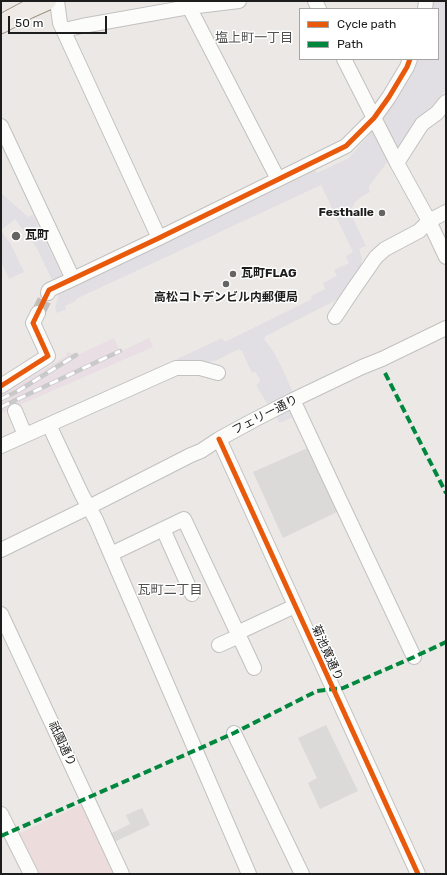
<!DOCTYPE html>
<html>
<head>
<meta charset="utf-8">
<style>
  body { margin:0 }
  #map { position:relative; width:447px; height:875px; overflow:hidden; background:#ebe8e5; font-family:Rubik,sans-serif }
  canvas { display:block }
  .frame { position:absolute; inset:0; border:2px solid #1d1d1d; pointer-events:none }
  .legend { position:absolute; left:299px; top:8px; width:140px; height:52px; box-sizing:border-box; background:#fff; border:1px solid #a5a5a5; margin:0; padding:5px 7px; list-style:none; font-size:12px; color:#1d1d1d }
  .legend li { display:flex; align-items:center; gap:8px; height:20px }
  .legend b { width:20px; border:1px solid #a5a5a5 }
  .scale { position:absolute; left:8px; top:16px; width:99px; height:18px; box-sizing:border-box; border:2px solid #1d1d1d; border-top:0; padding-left:5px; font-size:12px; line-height:14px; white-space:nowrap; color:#1d1d1d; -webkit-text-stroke:3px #fff; paint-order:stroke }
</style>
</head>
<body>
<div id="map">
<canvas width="447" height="875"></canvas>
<div class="frame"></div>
<ul class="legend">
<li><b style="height:5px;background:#e8590c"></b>Cycle path</li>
<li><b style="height:5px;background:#00873e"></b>Path</li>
</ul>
<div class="scale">50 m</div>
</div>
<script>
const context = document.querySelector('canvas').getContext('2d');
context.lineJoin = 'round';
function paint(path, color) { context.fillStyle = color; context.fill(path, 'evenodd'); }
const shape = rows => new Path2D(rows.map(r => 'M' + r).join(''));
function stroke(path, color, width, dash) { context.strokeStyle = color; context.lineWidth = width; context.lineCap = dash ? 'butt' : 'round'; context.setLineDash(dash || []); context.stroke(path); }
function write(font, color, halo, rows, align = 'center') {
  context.font = font + ' Rubik,"Noto Sans JP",sans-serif'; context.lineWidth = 3; context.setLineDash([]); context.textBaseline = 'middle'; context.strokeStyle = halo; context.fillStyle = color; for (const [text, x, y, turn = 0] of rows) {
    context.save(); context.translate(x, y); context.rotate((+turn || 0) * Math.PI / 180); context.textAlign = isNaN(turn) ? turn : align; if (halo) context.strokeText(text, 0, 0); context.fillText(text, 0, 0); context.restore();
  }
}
paint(shape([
  [84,803,116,874,36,874,16,835]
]), '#ecdddc');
paint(shape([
  [114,338,120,352,149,338,153,347,1,413,1,395,66,356,67,352,78,355]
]), '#e8dee4');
paint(shape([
  [310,447,339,511,283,538,253,472],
  [326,725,358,791,320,809,308,783,317,778,298,738],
  [142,808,150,825,112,843,108,835,130,824,126,815]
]), '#dbdad9');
paint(shape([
  [432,1,446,1,446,89,436,102,440,105,421,118,369,186,369,189,370,192,361,197,354,203,354,204,350,212,366,246,359,249,362,258,361,266,342,297,266,336,264,339,273,351,281,366,295,397,301,413,280,423,272,411,260,392,256,385,260,382,260,380,256,373,255,372,252,373,242,351,239,349,215,361,182,365,177,359,222,338,225,342,312,299,311,296,325,289,323,283,337,276,334,270,349,263,346,256,353,252,321,185,76,299,76,301,65,306,66,309,57,313,55,308,59,294,36,247,15,219,1,230,1,193,28,217,33,215,67,286,315,170,317,173,349,158,375,128,413,59,438,59,438,9,430,9],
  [1,231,10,243,24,272,9,279,1,262]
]), '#e1dfe4');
stroke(shape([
  [38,313,48,293]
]), '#c2bfbd', 14, [14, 7]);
const minor = shape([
  [57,1,60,23,159,238],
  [315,1,319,9],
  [189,7,278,179],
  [425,9,426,1],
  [64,30,82,26,189,7,239,1],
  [344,59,397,163,429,221,446,257],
  [1,126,73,279],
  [397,163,422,124,437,113,446,102],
  [48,293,49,290,73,279,159,238,346,146,374,118,389,97,407,67,410,59],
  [335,317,353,290,376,257,385,249,419,231,429,221,446,212],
  [1,386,48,356,33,323,38,313],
  [293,400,336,492,414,657],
  [15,411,25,435],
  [49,425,82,495,96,520,249,874],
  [219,439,418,874],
  [1,446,176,368,200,368,218,373],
  [163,529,192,594],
  [1,550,89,507,191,455,201,451,219,439,254,420,293,400,362,367,382,359,446,328],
  [111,554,184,519,254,668],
  [1,614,89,803,122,874],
  [219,645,237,637,237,633,295,606],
  [234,733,302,874],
  [1,814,31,874]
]);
const major = shape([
  [1,24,29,9,47,1]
]);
stroke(minor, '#c2c1c0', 16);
stroke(major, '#9f9484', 20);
stroke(minor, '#fcfcfb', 14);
stroke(major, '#efeae5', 18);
const rail = shape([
  [1,399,18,391,76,355],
  [1,407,120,351]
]);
stroke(rail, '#cac9c9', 4.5);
stroke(rail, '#fff', 3, [9]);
stroke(shape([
  [385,373,446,493],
  [1,836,196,750,234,733,317,691,343,688,414,657,446,642]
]), '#00873e', 4, [8, 4]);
stroke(shape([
  [1,386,48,356,33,323,49,290,159,238,346,146,374,118,389,97,407,67,410,59],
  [219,439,418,874]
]), '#e8590c', 5);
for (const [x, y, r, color] of [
  [382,213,4,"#656463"],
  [16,236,5,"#656463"],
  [233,274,4,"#656463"],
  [226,284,4,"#656463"]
]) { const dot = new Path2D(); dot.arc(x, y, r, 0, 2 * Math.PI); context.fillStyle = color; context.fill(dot); stroke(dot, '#fff', 1.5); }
write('bold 12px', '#1d1d1d', '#fff', [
  ["Festhalle",374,213,"right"],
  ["瓦町",25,236],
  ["瓦町FLAG",241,274],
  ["高松コトデンビル内郵便局",226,298,"center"]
], 'left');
write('12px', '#1d1d1d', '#fff', [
  ["フェリー通り",265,415,-27],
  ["菊池寛通り",327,653,66],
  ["祇園通り",62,744,65]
]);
write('13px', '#505050', '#fff', [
  ["塩上町一丁目",254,38],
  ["瓦町二丁目",170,590]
]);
</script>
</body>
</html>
